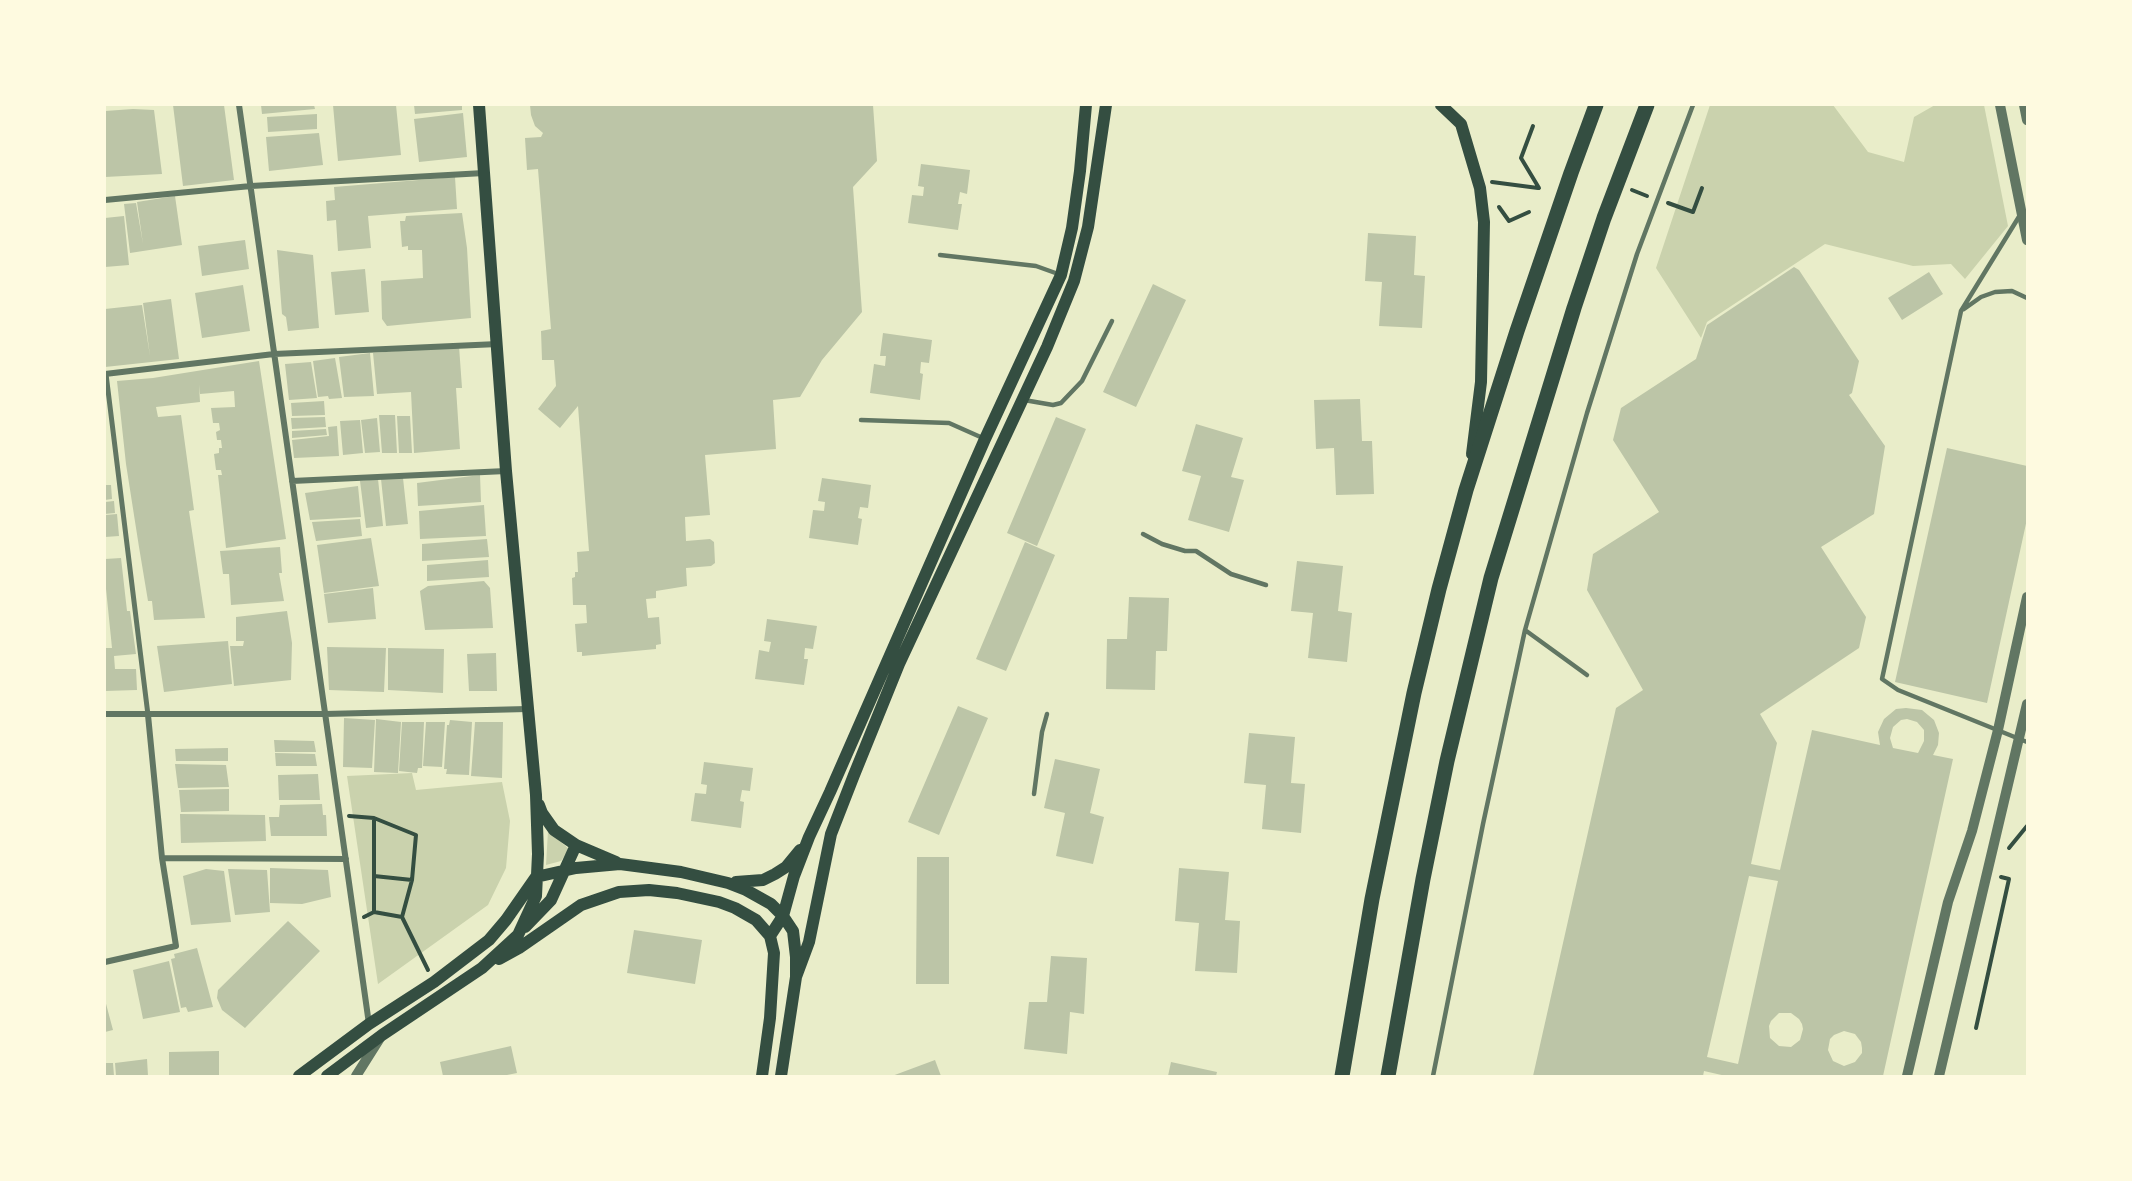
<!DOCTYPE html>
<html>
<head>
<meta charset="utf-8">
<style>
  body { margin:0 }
  #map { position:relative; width:2132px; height:1181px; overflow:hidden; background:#e9edc9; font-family:"Nunito Sans",sans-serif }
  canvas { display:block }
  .frame { position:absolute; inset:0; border:106px solid #fefae0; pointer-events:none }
</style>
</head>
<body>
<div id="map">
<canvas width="2132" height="1181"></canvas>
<div class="frame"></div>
</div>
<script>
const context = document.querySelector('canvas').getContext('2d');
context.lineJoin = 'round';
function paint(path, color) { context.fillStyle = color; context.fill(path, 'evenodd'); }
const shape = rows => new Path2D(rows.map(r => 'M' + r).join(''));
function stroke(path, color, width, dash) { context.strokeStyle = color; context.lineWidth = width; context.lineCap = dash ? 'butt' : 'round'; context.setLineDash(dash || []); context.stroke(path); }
paint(shape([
  [1710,105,1833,105,1868,152,1904,162,1914,117,1935,105,1984,105,2008,226,1965,279,1951,264,1913,266,1825,244,1707,322,1701,338,1656,268],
  [412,773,416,790,502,782,510,821,506,868,488,905,378,984,347,776],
  [548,831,569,849,561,861,546,865]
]), '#cad2ad');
paint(shape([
  [173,105,224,105,234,180,183,186],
  [261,105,314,105,315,109,262,114],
  [333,105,396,105,401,155,338,161],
  [414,105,462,105,462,110,415,114],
  [530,105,873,105,877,161,853,187,862,312,822,360,800,397,773,400,776,449,705,455,710,515,685,517,686,541,710,539,714,542,715,563,711,566,686,568,687,586,656,591,656,598,646,599,648,618,659,617,661,644,656,645,656,649,582,656,582,652,577,652,575,624,587,623,586,605,573,605,572,578,575,577,575,572,578,572,577,552,589,551,578,406,560,428,538,409,556,386,554,360,542,360,541,331,551,329,538,169,527,170,525,138,541,137,543,133,535,126,531,115],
  [133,109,154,110,162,174,105,177,105,111],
  [463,113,467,157,419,162,414,119],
  [317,114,317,129,268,132,267,117],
  [319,133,323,165,269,171,266,137],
  [921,164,970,170,967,194,960,192,958,204,962,204,958,230,908,223,912,195,923,196,924,187,918,186],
  [455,177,457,209,368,216,371,248,338,251,336,220,327,221,326,201,335,200,334,187],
  [175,196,182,245,130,253,124,204,136,203,143,244,137,202],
  [462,213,467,248,471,318,387,326,382,319,381,281,423,278,422,250,408,250,408,246,402,247,400,221,405,221,406,216],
  [124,216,129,265,105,267,105,218],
  [1368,233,1416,236,1414,275,1425,276,1422,328,1379,326,1382,282,1365,281],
  [245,240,249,269,202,276,198,246],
  [277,250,313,255,319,328,288,331,286,317,282,314],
  [1794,267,1799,270,1859,361,1852,393,1849,395,1885,446,1874,514,1821,547,1866,617,1859,648,1760,714,1777,743,1751,864,1780,870,1812,730,1880,745,1878,732,1884,719,1896,709,1906,708,1922,710,1934,720,1939,733,1938,745,1933,755,1953,759,1883,1076,1726,1076,1704,1071,1703,1076,1533,1076,1616,708,1643,690,1587,590,1593,554,1659,512,1613,440,1621,408,1696,359,1707,325],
  [1907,719,1917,722,1924,730,1924,741,1918,753,1893,748,1890,738,1893,727,1901,720],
  [1749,876,1778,881,1738,1064,1707,1057],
  [1779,1013,1791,1013,1799,1019,1802,1024,1803,1029,1800,1040,1791,1047,1779,1046,1770,1038,1769,1026,1771,1021],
  [1844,1031,1855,1034,1861,1042,1862,1048,1862,1053,1855,1062,1844,1066,1833,1061,1828,1050,1830,1039,1834,1035],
  [365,269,369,312,335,315,331,272],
  [1929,272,1943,294,1902,320,1888,298],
  [1153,284,1186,300,1136,407,1103,392],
  [243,285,250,331,202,338,195,293],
  [171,299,179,359,105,367,105,309,142,305,150,356,143,303],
  [883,333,932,340,929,363,921,362,920,373,923,374,920,400,870,393,874,364,885,366,886,356,880,356],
  [459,346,462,388,456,388,460,449,414,453,411,392,377,394,373,353],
  [370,353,374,396,344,397,339,357],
  [335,358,342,398,329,399,328,396,318,397,313,361],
  [259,361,286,539,226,548,218,475,222,475,221,470,216,470,214,454,219,453,219,448,222,448,221,440,217,440,216,432,220,430,219,423,213,423,211,408,235,407,234,391,200,394,199,385,200,402,156,407,158,417,181,415,194,510,189,511,205,618,154,620,152,601,148,601,139,547,126,464,117,381,153,378],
  [311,362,317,398,289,400,285,364],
  [1360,399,1362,441,1372,441,1374,494,1336,495,1334,448,1316,449,1314,400],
  [324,401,325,415,292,416,291,403],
  [379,415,395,415,397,453,382,453],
  [397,416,410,416,412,453,399,453],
  [325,417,326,427,292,429,291,418],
  [1056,417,1086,429,1037,546,1007,533],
  [377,418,380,452,365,453,361,420],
  [360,420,363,453,343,455,340,421],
  [1196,424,1243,438,1231,477,1244,480,1229,532,1188,520,1201,476,1182,471],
  [337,426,339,456,294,458,292,440,329,436,328,427],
  [326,429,327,435,292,438,292,431],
  [1947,448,2027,466,2027,519,1987,703,1895,682],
  [480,475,481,502,418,506,417,483],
  [403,478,408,524,386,526,381,479],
  [822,478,871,485,868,508,860,507,858,518,862,519,858,545,809,538,813,510,824,511,825,502,818,501],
  [378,479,383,526,366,528,360,481],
  [105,485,111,485,112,499,105,500],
  [358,486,361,517,310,520,305,493],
  [114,501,115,513,105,514,105,502],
  [484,505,486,536,420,539,419,511],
  [117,514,119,536,105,537,105,515],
  [360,519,362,536,316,541,312,522],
  [371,538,379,586,324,593,317,545],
  [487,539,489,557,422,561,422,544],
  [1025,542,1055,555,1006,671,976,659],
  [280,547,282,573,279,573,284,601,231,605,229,574,223,574,220,551],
  [121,558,127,611,130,611,136,654,114,656,115,669,136,669,137,690,105,691,105,648,112,648,105,579,105,559],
  [488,560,489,577,427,581,427,565],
  [1297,561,1343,566,1338,611,1352,613,1347,662,1308,658,1313,613,1291,611],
  [484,581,490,588,493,628,425,630,420,591,428,586],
  [373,588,376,619,328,623,324,594],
  [1129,597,1169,598,1167,651,1156,651,1155,690,1106,689,1107,639,1127,639],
  [287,611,292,643,291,680,234,686,230,646,243,646,244,641,236,641,236,617],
  [767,619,817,626,813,649,805,648,804,659,808,659,804,685,755,679,759,650,769,652,771,642,764,641],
  [228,641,232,684,164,692,157,646],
  [327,647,386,648,384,692,329,690],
  [388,648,444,649,443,693,388,690],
  [496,653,497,691,469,691,467,654],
  [958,706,988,718,939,835,908,822],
  [344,718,375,720,372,768,343,767],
  [376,719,401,722,398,773,374,772],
  [450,720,472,722,469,775,446,774,447,769,444,769,447,725,449,725],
  [402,722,424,722,422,768,418,768,417,773,399,771],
  [426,722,445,722,442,767,423,766],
  [475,722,503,722,502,778,471,776],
  [1249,733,1295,737,1291,783,1305,784,1301,833,1262,829,1266,785,1244,783],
  [274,740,314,741,316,752,275,752],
  [228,748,228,761,176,761,175,749],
  [275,753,315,754,317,766,276,766],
  [1055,759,1100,769,1090,813,1104,817,1093,864,1056,856,1065,813,1044,808],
  [704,762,753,768,750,791,742,790,740,801,744,802,741,828,691,821,695,793,706,794,707,785,701,784],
  [175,764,226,765,229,787,178,788],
  [318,774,320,800,279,800,278,775],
  [229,789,229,811,181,812,179,790],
  [322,804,323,815,326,815,327,836,271,836,269,817,279,817,280,805],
  [180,814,265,815,266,841,181,843],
  [917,857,949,857,949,984,916,984],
  [270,868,328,870,331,897,302,904,270,903],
  [1179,868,1229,872,1225,920,1240,921,1237,973,1195,971,1199,923,1175,921],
  [206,869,224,871,231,922,191,925,183,876],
  [228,869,267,870,270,912,235,915],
  [288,921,320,951,245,1028,222,1010,217,998,218,990],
  [634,930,702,940,695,984,627,973],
  [197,948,213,1007,188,1012,186,1007,181,1008,171,959,175,958,174,954],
  [1051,956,1087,958,1084,1014,1070,1012,1067,1054,1024,1049,1029,1002,1047,1002],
  [169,961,180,1012,143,1019,133,970],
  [105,1000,113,1030,105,1032],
  [511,1046,517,1073,502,1076,443,1076,440,1062],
  [219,1051,219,1076,169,1076,169,1052],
  [147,1059,148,1076,116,1076,115,1063],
  [935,1060,941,1076,892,1076],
  [1171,1062,1217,1072,1216,1076,1168,1076],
  [105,1063,113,1063,114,1076,105,1076]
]), '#bcc5a7');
stroke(shape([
  [1533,126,1521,158,1539,188],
  [1492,182,1538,188],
  [1632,190,1647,196],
  [1668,203,1693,212,1702,188],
  [1499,207,1509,221,1529,212],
  [349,816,374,818,374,912,364,917],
  [374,818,416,835,412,880],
  [2009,848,2027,826],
  [374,876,412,880,402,917,374,912],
  [402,917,428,970],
  [1976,1028,2009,879,2001,877]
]), '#344e41', 4);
stroke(shape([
  [2020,215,1961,311,1882,679,1898,690,2027,742],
  [940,255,1036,266,1061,275],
  [1964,309,1981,297,1995,292,2012,291,2027,298],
  [1024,400,1053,405,1061,403,1082,381,1112,321],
  [861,420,949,423,985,439],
  [1143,534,1162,544,1185,551,1196,551,1231,574,1266,585],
  [1525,630,1587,675],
  [1034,794,1042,732,1047,714],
  [1433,1076,1483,824,1525,630,1587,413,1637,254,1693,105]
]), '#617663', 4.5);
stroke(shape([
  [106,374,148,715]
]), '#617663', 5);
stroke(shape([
  [239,105,369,1024],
  [105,200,251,186,484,173],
  [105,374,274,354,498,344],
  [292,481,506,471],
  [105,714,325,714,527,709],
  [162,858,346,859],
  [105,962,176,946,162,858,148,715]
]), '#617663', 6);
stroke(shape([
  [2000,105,2027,240],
  [2024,105,2027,120],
  [356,1076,380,1038],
  [1907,1076,1948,902,1972,831,1998,730,2027,597],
  [1939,1076,2027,704]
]), '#617663', 10);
stroke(shape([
  [1441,105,1461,124,1480,188,1484,222,1481,382,1472,454],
  [539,805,542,813,554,830,576,845,616,862],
  [536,877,576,868,620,864,681,872,728,883,746,890,771,904,783,916,793,931,796,957,796,977,781,1076],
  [736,882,763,880,775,874,786,867,800,850],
  [525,927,551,900,576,845],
  [770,936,783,916,794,876,809,837,830,792,985,439,1061,275,1072,228,1080,171,1086,105],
  [499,959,519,948,581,905,619,892,649,890,677,893,719,902,735,908,756,920,770,936,774,953,770,1018,762,1076],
  [796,977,809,942,831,834,854,775,899,664,1047,347,1074,281,1088,227,1106,105],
  [299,1076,369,1024,434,982,489,940,506,920,536,877],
  [327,1076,382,1035,482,968,518,935,536,896,538,854,536,795,506,471,479,105]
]), '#344e41', 12);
stroke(shape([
  [1342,1076,1372,899,1414,693,1439,589,1466,490,1517,331,1571,173,1596,105],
  [1388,1076,1423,879,1447,761,1491,578,1574,308,1604,218,1647,105]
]), '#344e41', 15);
</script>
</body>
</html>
